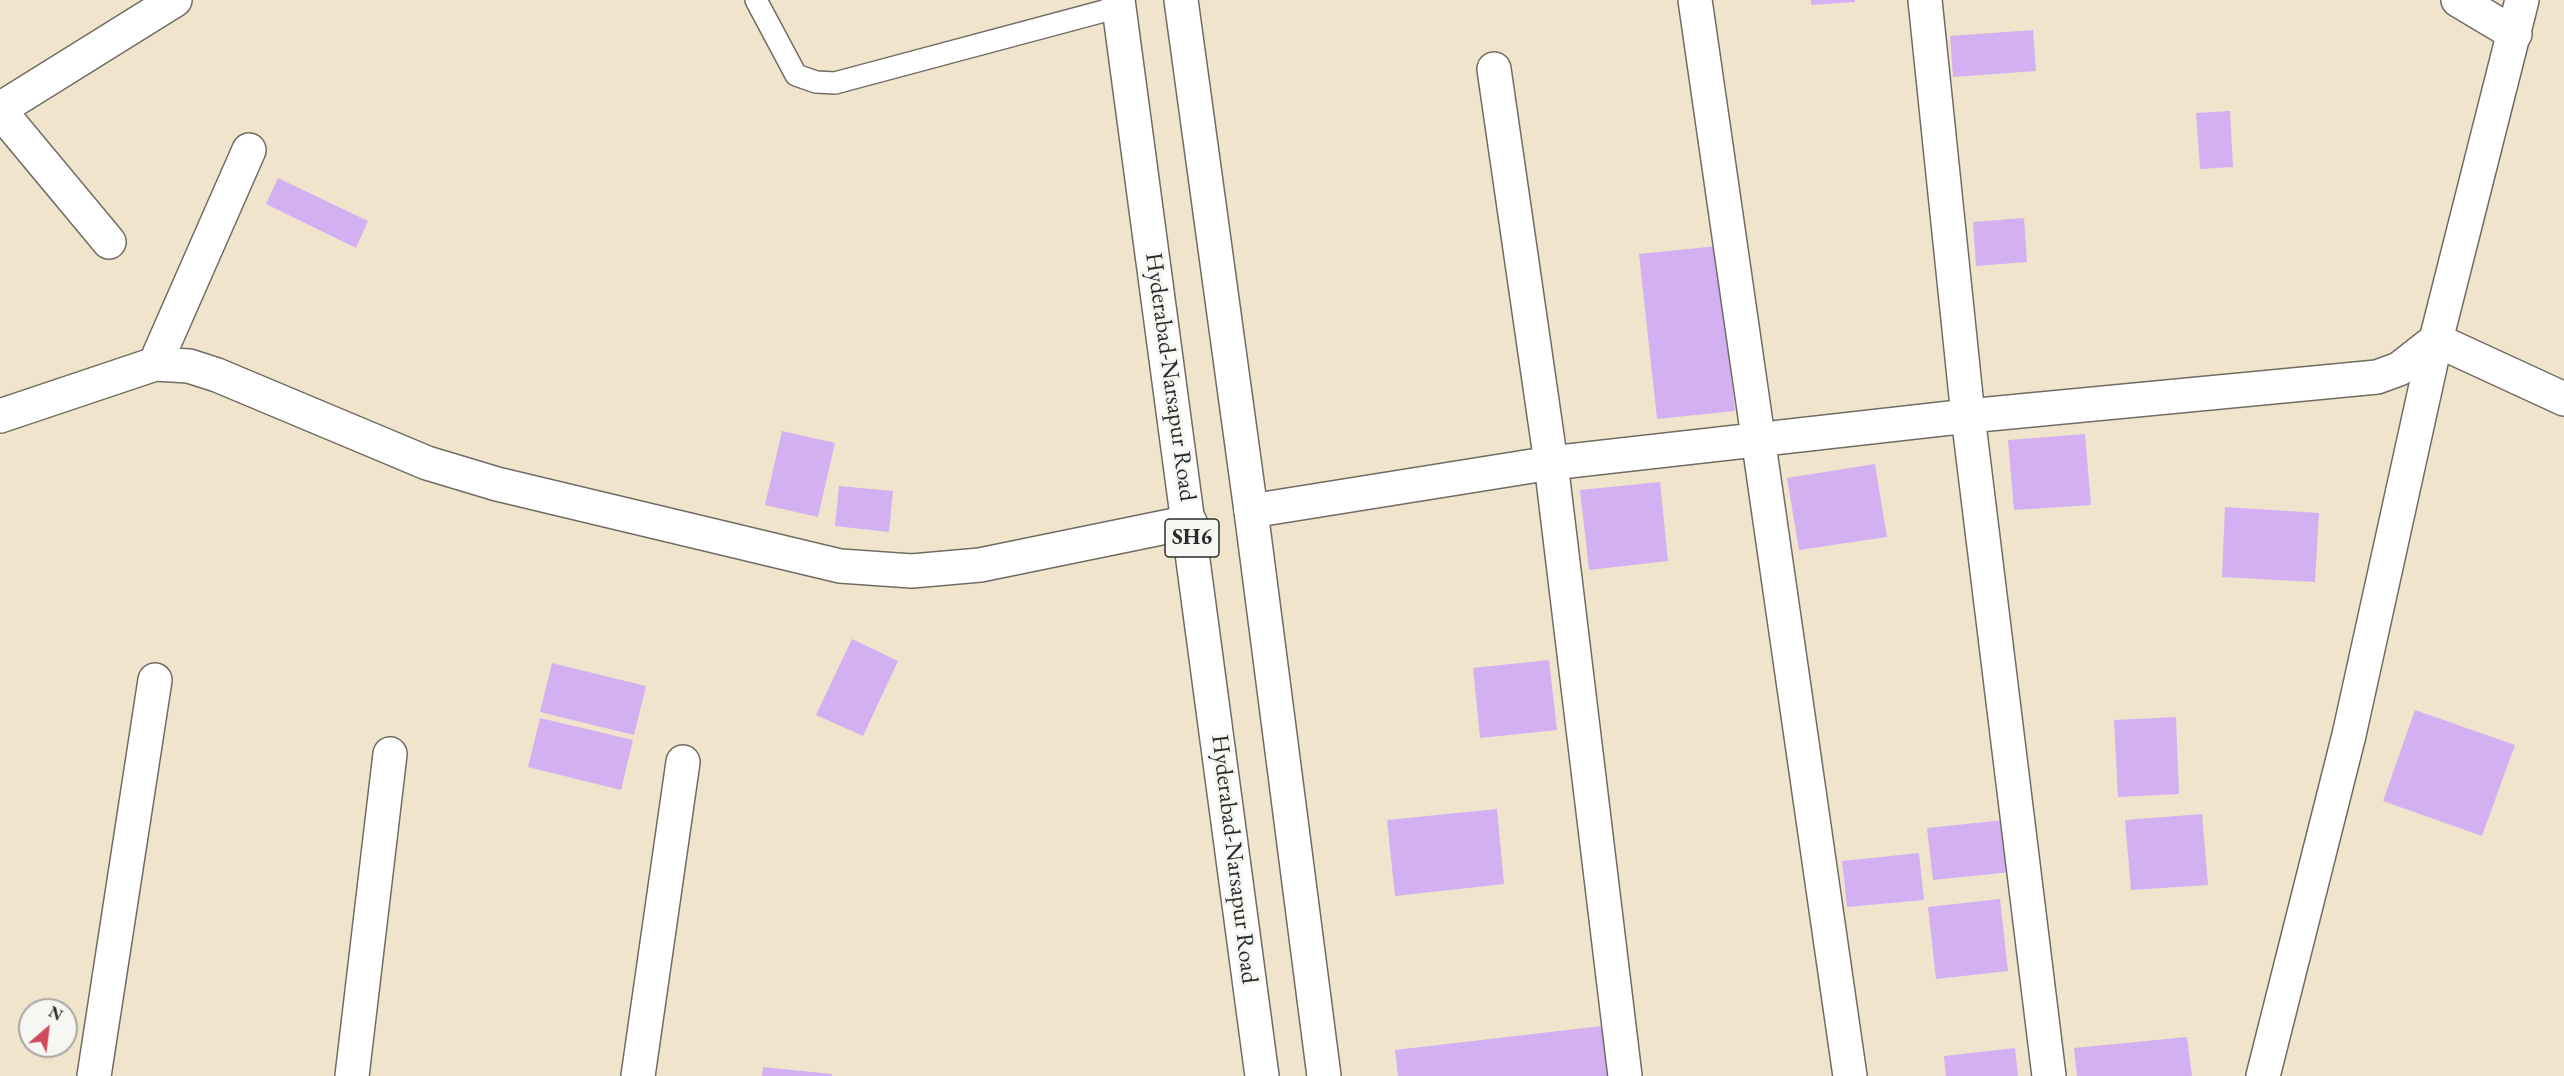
<!DOCTYPE html>
<html>
<head>
<meta charset="utf-8">
<style>
  body { margin:0 }
  #map { position:relative; width:2564px; height:1076px; overflow:hidden; background:#f0e5cc; font-family:"EB Garamond",serif }
  canvas { display:block }
  .north { position:absolute; left:18px; top:998px; width:60px; height:60px; box-sizing:border-box; background:#f6f6f2; border:2px solid #a5a5a2; border-radius:50%; rotate:28deg; font-size:16px; font-weight:700; line-height:24px; text-align:center; color:#2b2b2b }
  .north::after { content:''; display:block; margin:auto; width:21px; height:27px; background:#d1495b; clip-path:polygon(50% 0,100% 100%,50% 72%,0 100%) }
</style>
</head>
<body>
<div id="map">
<canvas width="2564" height="1076"></canvas>
<div class="north">N</div>
</div>
<script>
const context = document.querySelector('canvas').getContext('2d');
context.lineJoin = 'round';
function paint(path, color) { context.fillStyle = color; context.fill(path, 'evenodd'); }
const shape = rows => new Path2D(rows.map(r => 'M' + r).join(''));
function stroke(path, color, width, dash) { context.strokeStyle = color; context.lineWidth = width; context.lineCap = dash ? 'butt' : 'round'; context.setLineDash(dash || []); context.stroke(path); }
function write(font, color, halo, rows, align = 'center') {
  context.font = font + ' "EB Garamond",serif'; context.lineWidth = 6; context.setLineDash([]); context.textBaseline = 'middle'; context.strokeStyle = halo; context.fillStyle = color; for (const [text, x, y, turn = 0] of rows) {
    context.save(); context.translate(x, y); context.rotate((+turn || 0) * Math.PI / 180); context.textAlign = isNaN(turn) ? turn : align; if (halo) context.strokeText(text, 0, 0); context.fillText(text, 0, 0); context.restore();
  }
}
paint(shape([
  [1811,0,1855,0,1855,2,1811,5],
  [2033,30,2036,71,1953,77,1950,36],
  [2230,111,2233,167,2200,169,2196,113],
  [278,178,368,221,356,248,266,204],
  [2024,218,2027,262,1976,266,1973,222],
  [1717,246,1735,411,1657,419,1639,254],
  [782,431,835,443,818,517,765,505],
  [2085,434,2091,505,2014,510,2008,440],
  [1875,464,1887,537,1799,550,1787,478],
  [1660,482,1668,561,1589,570,1580,490],
  [839,486,893,491,889,532,835,526],
  [2225,507,2319,513,2315,582,2222,577],
  [852,639,898,661,863,736,816,715],
  [1549,660,1557,730,1480,738,1473,668],
  [552,663,646,686,634,735,540,712],
  [2415,710,2515,745,2482,836,2383,801],
  [2176,717,2179,794,2118,797,2114,720],
  [540,718,633,740,621,790,528,767],
  [1497,809,1504,884,1395,896,1387,820],
  [2202,814,2208,885,2131,890,2125,820],
  [2005,820,2011,872,1933,880,1927,828],
  [1919,853,1924,900,1847,907,1842,861],
  [2000,899,2008,971,1936,979,1928,907],
  [1602,1026,1608,1076,1398,1076,1395,1050],
  [2187,1037,2192,1076,2077,1076,2074,1048],
  [2015,1048,2018,1076,1946,1076,1944,1056],
  [763,1067,832,1074,832,1076,762,1076]
]), '#d2b0f1');
const service = shape([
  [756,0,796,75,816,82,835,83,1119,7]
]);
const minor = shape([
  [1695,0,1850,1076],
  [1925,0,1968,416,2049,1076],
  [2458,0,2515,34],
  [1494,69,1551,463,1625,1076],
  [0,109,175,0],
  [0,111,109,242],
  [155,364,249,150],
  [0,416,155,364,189,366,217,375,427,463,497,484,840,566,912,571,980,565,1190,522],
  [1251,511,1551,463,1968,416,2377,377,2399,369,2436,340,2564,399],
  [94,1076,155,680],
  [352,1076,390,754],
  [638,1076,683,762]
]);
const tertiary = shape([
  [2263,1076,2349,735,2436,340,2522,0]
]);
const primary = shape([
  [1118,0,1262,1076],
  [1181,0,1251,511,1324,1076]
]);
stroke(service, '#706c63', 24);
stroke(minor, '#706c63', 36);
stroke(tertiary, '#706c63', 36);
stroke(primary, '#706c63', 36);
stroke(service, '#fff', 21);
stroke(minor, '#fff', 33);
stroke(tertiary, '#fff', 33);
stroke(primary, '#fff', 33);
for (const [x, y, w] of [
  [1192,538,54]
]) { const box = new Path2D(); box.roundRect(x - w / 2, y - 19, w, 38, 4.5); context.fillStyle = '#f6f6f2'; context.fill(box); stroke(box, '#2b2b2b', 1.5); }
write('bold 22px', '#2b2b2b', null, [
  ["SH6",1192,538]
]);
write('24px', '#2b2b2b', '#f6f6f2', [
  ["Hyderabad-Narsapur Road",1170,377,82],
  ["Hyderabad-Narsapur Road",1234,859,83]
]);
</script>
</body>
</html>
